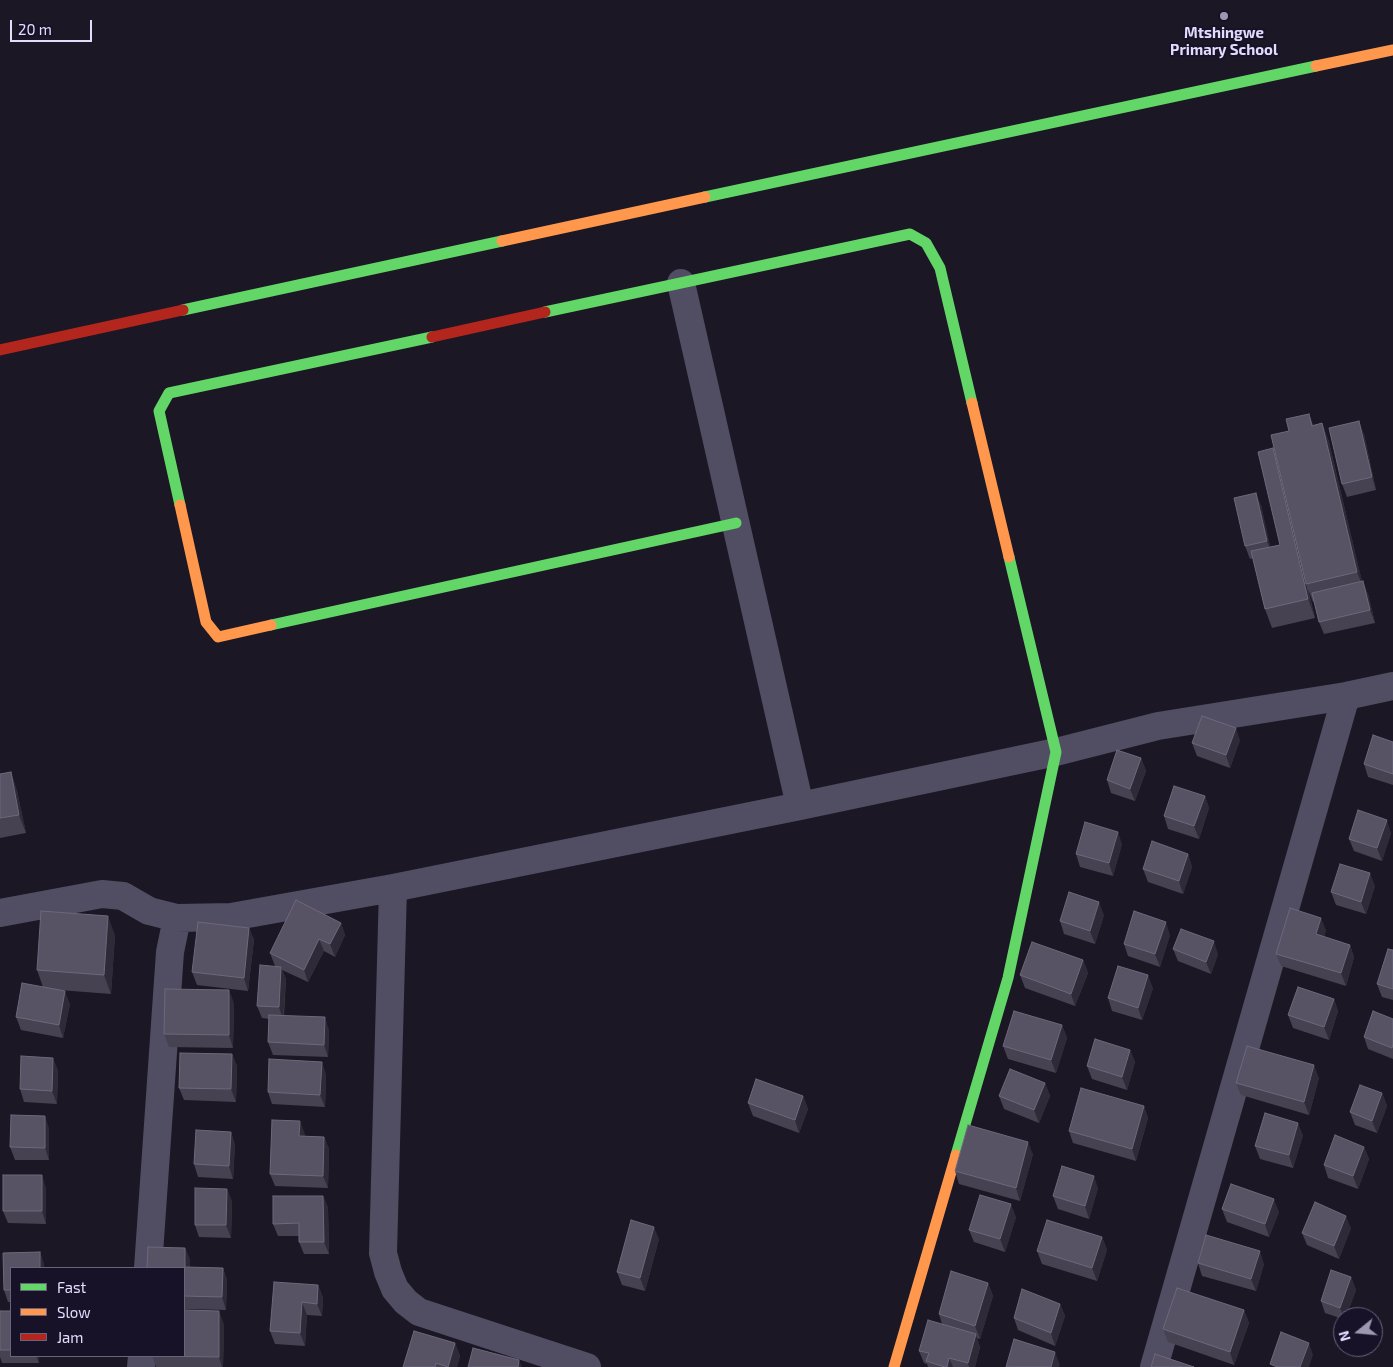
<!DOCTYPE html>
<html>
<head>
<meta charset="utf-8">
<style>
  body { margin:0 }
  #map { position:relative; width:1393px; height:1367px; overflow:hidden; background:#1b1724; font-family:"Exo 2",sans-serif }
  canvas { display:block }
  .legend { position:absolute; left:10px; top:1267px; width:175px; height:90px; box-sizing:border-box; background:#181229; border:1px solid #69637e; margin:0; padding:6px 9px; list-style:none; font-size:15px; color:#e3dcfd }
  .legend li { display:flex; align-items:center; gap:10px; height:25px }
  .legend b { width:25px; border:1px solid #69637e }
  .north { position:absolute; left:1333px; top:1307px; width:50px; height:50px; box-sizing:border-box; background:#181229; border:1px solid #69637e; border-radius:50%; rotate:253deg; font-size:14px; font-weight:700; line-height:20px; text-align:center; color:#e3dcfd }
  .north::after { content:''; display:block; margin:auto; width:18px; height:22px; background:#9d97b1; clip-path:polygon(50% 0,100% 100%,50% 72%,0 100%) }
  .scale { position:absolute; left:10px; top:20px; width:82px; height:22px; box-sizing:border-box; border:2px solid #e3dcfd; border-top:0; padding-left:6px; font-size:15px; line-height:18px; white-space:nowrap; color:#e3dcfd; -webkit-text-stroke:4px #181229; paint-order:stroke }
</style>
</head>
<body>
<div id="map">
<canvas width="1393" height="1367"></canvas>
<ul class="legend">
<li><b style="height:6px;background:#63d668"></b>Fast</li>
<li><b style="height:6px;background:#ff974d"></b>Slow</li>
<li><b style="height:6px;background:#b3261e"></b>Jam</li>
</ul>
<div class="north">N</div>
<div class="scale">20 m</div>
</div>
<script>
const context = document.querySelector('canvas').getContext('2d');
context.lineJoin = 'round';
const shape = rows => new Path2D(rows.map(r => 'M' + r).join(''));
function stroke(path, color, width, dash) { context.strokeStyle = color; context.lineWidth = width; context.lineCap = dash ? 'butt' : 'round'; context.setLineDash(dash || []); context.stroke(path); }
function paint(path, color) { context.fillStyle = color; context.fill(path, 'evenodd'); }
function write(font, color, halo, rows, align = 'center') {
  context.font = font + ' "Exo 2",sans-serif'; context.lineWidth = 4; context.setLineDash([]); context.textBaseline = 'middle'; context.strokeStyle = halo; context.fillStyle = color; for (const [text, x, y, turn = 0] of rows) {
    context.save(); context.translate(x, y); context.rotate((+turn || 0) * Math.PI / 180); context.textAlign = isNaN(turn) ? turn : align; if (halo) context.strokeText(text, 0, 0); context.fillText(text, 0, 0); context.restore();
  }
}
stroke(shape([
  [681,283,800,806],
  [393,888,383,1253,388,1272,395,1289,406,1302,419,1312,587,1367],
  [0,913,102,894,123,896,149,911,177,918,231,917,393,888,800,806,1056,752,1158,726,1346,696,1393,686],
  [148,1268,170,952,177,918],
  [141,1367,142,1356],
  [1154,1367,1346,696]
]), '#514d63', 28);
stroke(shape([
  [705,197,1316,66],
  [183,310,502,241],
  [545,312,910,234,926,243,940,268,972,403],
  [180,505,159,411,169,393,432,337],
  [271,625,736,523],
  [956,1155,1008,978,1056,752,1009,557]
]), '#63d668', 11);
stroke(shape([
  [1316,66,1393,50],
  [502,241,705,197],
  [972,403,1009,557],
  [180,505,206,622,218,637,271,625],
  [894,1367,956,1155]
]), '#ff974d', 11);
stroke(shape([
  [432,337,545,312],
  [0,350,183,310]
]), '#b3261e', 11);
paint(shape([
  [1309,414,1313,425,1322,423,1329,442,1362,582,1368,594,1375,623,1324,634,1319,622,1315,602,1313,602,1308,589,1315,618,1272,628,1265,609,1253,558,1250,559,1245,546,1261,505,1270,547,1280,545,1273,448,1278,463,1289,431],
  [1364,434,1376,490,1347,497,1342,484],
  [1240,740,1230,768,1197,756,1192,743],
  [1393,742,1393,785,1368,777,1364,764],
  [1141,758,1146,771,1135,801,1111,793,1107,780],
  [11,772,17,791,26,833,0,838,0,774],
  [1205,796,1209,808,1199,839,1168,829,1164,816],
  [1391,833,1382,861,1354,851,1349,839],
  [1122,844,1113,876,1080,867,1076,854],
  [1188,854,1192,867,1183,894,1148,882,1143,869],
  [1375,886,1366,914,1336,905,1331,892],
  [1104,915,1095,944,1064,934,1060,921],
  [341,923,345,935,335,957,324,951,308,982,282,970,286,979,284,1015,329,1030,328,1057,273,1055,268,1042,269,1019,262,1018,257,1006,276,966,275,966,270,953],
  [249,928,254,940,248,991,197,985,192,972],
  [1326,930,1324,937,1350,945,1354,957,1346,986,1281,966,1276,954],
  [115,935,111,994,59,990,70,1004,63,1038,21,1030,16,1017,43,987,37,970],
  [1170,935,1160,967,1128,956,1124,944],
  [1173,949,1218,954,1211,974,1178,961],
  [1393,950,1393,1000,1382,997,1377,984],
  [1083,960,1088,973,1075,1006,1025,988,1020,975],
  [1153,988,1142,1020,1112,1011,1108,998],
  [1334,999,1338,1011,1329,1040,1293,1028,1288,1015],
  [234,1003,233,1048,169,1047,164,1034],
  [1393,1019,1393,1059,1368,1049,1364,1037],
  [1062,1025,1067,1038,1056,1073,1008,1059,1003,1046],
  [1130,1050,1135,1062,1127,1090,1092,1079,1087,1066],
  [232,1054,237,1066,236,1102,184,1100,179,1088],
  [58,1070,57,1104,24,1102,20,1089],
  [326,1074,325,1107,272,1104,268,1092],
  [1319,1078,1309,1115,1241,1095,1236,1083],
  [1045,1083,1050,1096,1039,1123,1004,1109,999,1096],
  [1382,1093,1387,1106,1377,1133,1355,1125,1350,1112],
  [803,1096,808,1109,799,1133,753,1116,748,1103],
  [1144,1106,1148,1118,1136,1161,1073,1143,1069,1131],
  [49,1128,49,1160,15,1160,10,1147],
  [231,1132,235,1145,233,1179,198,1177,194,1164],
  [305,1134,305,1136,324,1137,329,1149,328,1188,275,1186,270,1174],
  [1303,1135,1293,1168,1260,1159,1255,1146],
  [1364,1147,1369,1159,1358,1189,1328,1178,1324,1165],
  [1033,1154,1020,1201,959,1184,955,1171],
  [46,1188,46,1224,8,1223,3,1211],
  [1098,1188,1089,1219,1058,1209,1053,1196],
  [323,1196,328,1208,329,1254,304,1254,299,1242,299,1236,278,1236,273,1224],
  [232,1201,231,1238,199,1237,195,1225],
  [1222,1209,1279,1212,1269,1237,1227,1222],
  [1016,1217,1005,1252,974,1242,969,1230],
  [1351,1228,1339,1259,1307,1245,1302,1233],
  [1102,1237,1107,1250,1097,1281,1042,1264,1037,1251],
  [659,1239,645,1291,622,1285,617,1272],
  [185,1248,190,1260,190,1267,223,1268,227,1280,226,1310,184,1309,184,1268],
  [40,1252,44,1265,44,1268,11,1268,11,1302,8,1302,4,1290,3,1253],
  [1198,1263,1264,1264,1256,1291,1202,1276],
  [1351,1277,1356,1290,1346,1317,1343,1317,1343,1319,1325,1313,1321,1301],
  [988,1283,993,1296,980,1339,977,1338,980,1347,975,1367,928,1367,927,1364,924,1363,919,1351,942,1324,939,1314],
  [318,1285,323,1298,322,1316,307,1315,305,1346,275,1344,270,1331],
  [1060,1304,1065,1316,1055,1346,1018,1330,1014,1318],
  [1244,1310,1249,1323,1234,1365,1168,1342,1163,1329],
  [0,1311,11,1311,11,1356,39,1356,39,1363,2,1363,0,1357],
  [224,1324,223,1367,156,1367,152,1356],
  [455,1343,460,1356,457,1367,403,1367]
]), '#464252');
paint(shape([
  [1359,421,1364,434,1376,490,1372,477],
  [1322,423,1329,442,1364,590,1357,572],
  [1273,448,1279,467,1306,584,1315,618,1308,599],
  [1256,493,1261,505,1272,554,1267,541],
  [1363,581,1368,594,1375,623,1370,610],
  [1236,728,1240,740,1230,768,1226,755],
  [1141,758,1146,771,1135,801,1130,789],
  [11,772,17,791,26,833,19,815],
  [1205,796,1209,808,1199,839,1194,826],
  [1387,820,1391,833,1382,861,1377,848],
  [1118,832,1122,844,1113,876,1109,863],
  [1188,854,1192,867,1183,894,1179,881],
  [1370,873,1375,886,1366,914,1361,902],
  [1099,902,1104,915,1095,944,1090,931],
  [108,916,115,935,111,994,104,975],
  [1321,918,1326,930,1321,947,1316,934],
  [1166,922,1170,935,1160,967,1155,954],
  [341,923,345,935,335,957,330,944],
  [249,928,254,940,248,991,244,978],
  [319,939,324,951,308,982,304,970],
  [1214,941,1218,954,1211,974,1206,962],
  [1350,945,1354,957,1346,986,1341,973],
  [1083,960,1088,973,1075,1006,1071,994],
  [281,967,286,979,283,1020,279,1007],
  [1148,975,1153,988,1142,1020,1138,1008],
  [229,990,234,1003,233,1048,229,1035],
  [65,991,70,1004,63,1038,59,1025],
  [1334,999,1338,1011,1329,1040,1324,1027],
  [325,1017,329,1030,328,1057,324,1045],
  [1062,1025,1067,1038,1056,1073,1051,1060],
  [1130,1050,1135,1062,1127,1090,1122,1077],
  [232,1054,237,1066,236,1102,231,1089],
  [53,1058,58,1070,57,1104,52,1091],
  [322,1062,326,1074,325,1107,320,1095],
  [1314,1065,1319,1078,1309,1115,1304,1102],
  [1045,1083,1050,1096,1039,1123,1034,1110],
  [1382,1093,1387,1106,1377,1133,1372,1121],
  [803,1096,808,1109,799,1133,795,1120],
  [1144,1106,1148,1118,1136,1161,1132,1149],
  [45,1116,49,1128,49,1160,45,1148],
  [300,1121,305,1134,304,1148,299,1136],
  [1298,1123,1303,1135,1293,1168,1289,1155],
  [231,1132,235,1145,233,1179,229,1166],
  [324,1137,329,1149,328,1188,323,1176],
  [1028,1142,1033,1154,1020,1201,1016,1188],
  [1364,1147,1369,1159,1358,1189,1353,1176],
  [42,1175,46,1188,46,1224,42,1211],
  [1094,1176,1098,1188,1089,1219,1085,1206],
  [227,1189,232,1201,231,1238,226,1225],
  [323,1196,328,1208,329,1254,324,1242],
  [1274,1199,1279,1212,1269,1237,1265,1224],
  [1011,1204,1016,1217,1005,1252,1000,1239],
  [1346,1216,1351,1228,1339,1259,1334,1246],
  [654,1227,659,1239,645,1291,640,1278],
  [1102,1237,1107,1250,1097,1281,1092,1268],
  [185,1248,190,1260,190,1279,185,1267],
  [1260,1251,1264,1264,1256,1291,1251,1279],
  [40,1252,44,1265,44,1268,40,1268],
  [223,1268,227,1280,226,1310,222,1297],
  [1351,1277,1356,1290,1346,1317,1344,1317,1340,1308],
  [988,1283,993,1296,980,1339,975,1326],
  [318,1285,323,1298,322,1316,317,1304],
  [302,1302,307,1315,305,1346,300,1333],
  [1060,1304,1065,1316,1055,1346,1051,1333],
  [1244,1310,1249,1323,1234,1365,1230,1352],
  [219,1311,224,1324,223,1367,222,1367,219,1357],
  [976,1334,980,1347,975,1367,969,1367,968,1363],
  [455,1343,460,1356,457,1367,448,1367],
  [1309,1343,1313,1355,1309,1367,1300,1367],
  [1055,1352,1060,1365,1059,1367,1051,1367],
  [36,1356,39,1356,39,1363],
  [949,1358,953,1367,947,1367],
  [519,1360,522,1367,518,1367]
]), '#2e2a38');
const building = shape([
  [1309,414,1312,426,1322,423,1357,572,1306,584,1271,435,1289,431,1286,419,1309,414],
  [1359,421,1372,477,1342,484,1329,428,1359,421],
  [1273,448,1308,599,1265,609,1251,551,1280,545,1258,452,1273,448],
  [1256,493,1267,541,1245,546,1234,498,1256,493],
  [1363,581,1370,610,1319,622,1312,593,1363,581],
  [1202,716,1236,728,1226,755,1192,743,1202,716],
  [1373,735,1393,742,1393,774,1364,764,1373,735],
  [1117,750,1141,758,1130,789,1107,780,1117,750],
  [11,772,19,815,0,818,0,774,11,772],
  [1174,786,1205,796,1194,826,1164,816,1174,786],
  [1358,810,1387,820,1377,848,1349,839,1358,810],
  [1085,822,1118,832,1109,863,1076,854,1085,822],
  [1152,841,1188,854,1179,881,1143,869,1152,841],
  [1340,864,1370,873,1361,902,1331,892,1340,864],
  [1069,892,1099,902,1090,931,1060,921,1069,892],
  [296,900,341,923,330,944,319,939,304,970,270,953,296,900],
  [1290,908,1321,918,1316,934,1350,945,1341,973,1276,954,1290,908],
  [41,911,108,916,104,975,37,970,41,911],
  [1134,911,1166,922,1155,954,1124,944,1134,911],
  [198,922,249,928,244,978,192,972,198,922],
  [1181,929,1214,941,1206,962,1173,949,1181,929],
  [1032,942,1083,960,1071,994,1020,975,1032,942],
  [1388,949,1393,950,1393,989,1377,984,1388,949],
  [260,965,281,967,279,1007,257,1006,260,965],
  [1118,966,1148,975,1138,1008,1108,998,1118,966],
  [22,983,65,991,59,1025,16,1017,22,983],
  [1298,987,1334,999,1324,1027,1288,1015,1298,987],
  [165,989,229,990,229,1035,164,1034,165,989],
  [1014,1011,1062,1025,1051,1060,1003,1046,1014,1011],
  [1373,1011,1393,1019,1393,1044,1392,1048,1364,1037,1373,1011],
  [269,1015,325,1017,324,1045,268,1042,269,1015],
  [1095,1039,1130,1050,1122,1077,1087,1066,1095,1039],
  [1247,1046,1314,1065,1304,1102,1236,1083,1247,1046],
  [180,1053,232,1054,231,1089,179,1088,180,1053],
  [21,1056,53,1058,52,1091,20,1089,21,1056],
  [269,1059,322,1062,320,1095,268,1092,269,1059],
  [1010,1069,1045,1083,1034,1110,999,1096,1010,1069],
  [756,1079,803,1096,795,1120,748,1103,756,1079],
  [1360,1085,1382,1093,1372,1121,1350,1112,1360,1085],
  [1081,1088,1144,1106,1132,1149,1069,1131,1081,1088],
  [1265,1113,1298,1123,1289,1155,1255,1146,1265,1113],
  [11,1115,45,1116,45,1148,10,1147,11,1115],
  [272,1120,300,1121,299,1136,324,1137,323,1176,270,1174,272,1120],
  [968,1125,1028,1142,1016,1188,955,1171,968,1125],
  [196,1130,231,1132,229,1166,194,1164,196,1130],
  [1335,1135,1364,1147,1353,1176,1324,1165,1335,1135],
  [1062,1166,1094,1176,1085,1206,1053,1196,1062,1166],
  [3,1175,42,1175,42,1211,3,1211,3,1175],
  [1231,1184,1274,1199,1265,1224,1222,1209,1231,1184],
  [195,1188,227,1189,226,1225,195,1225,195,1188],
  [980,1195,1011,1204,1000,1239,969,1230,980,1195],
  [273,1196,323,1196,324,1242,299,1242,299,1223,273,1224,273,1196],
  [1315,1202,1346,1216,1334,1246,1302,1233,1315,1202],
  [631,1220,654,1227,640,1278,617,1272,631,1220],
  [1047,1220,1102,1237,1092,1268,1037,1251,1047,1220],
  [1206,1235,1260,1251,1251,1279,1198,1263,1206,1235],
  [148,1247,185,1248,185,1267,223,1268,222,1297,184,1296,184,1268,147,1268,148,1247],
  [40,1252,40,1268,11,1268,11,1290,4,1290,3,1253,40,1252],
  [1331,1270,1351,1277,1340,1308,1321,1301,1331,1270],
  [951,1271,988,1283,975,1326,939,1314,951,1271],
  [274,1282,318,1285,317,1304,302,1302,300,1333,270,1331,274,1282],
  [1177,1288,1244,1310,1230,1352,1163,1329,1177,1288],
  [1022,1289,1060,1304,1051,1333,1014,1318,1022,1289],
  [184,1310,219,1311,219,1357,152,1356,184,1356,184,1310],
  [0,1311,11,1311,11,1350,0,1350,0,1311],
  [928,1320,976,1334,968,1363,949,1358,947,1367,945,1367,926,1361,929,1353,919,1351,928,1320],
  [414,1331,455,1343,448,1367,436,1363,435,1367,403,1367,414,1331],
  [1281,1332,1309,1343,1300,1367,1277,1367,1270,1364,1281,1332],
  [1014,1339,1055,1352,1051,1367,1006,1367,1014,1339],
  [473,1348,519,1360,518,1367,468,1367,473,1348],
  [1155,1354,1194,1367,1151,1367,1155,1354]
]);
paint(building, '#575264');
stroke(building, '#6d687c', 1);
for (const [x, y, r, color] of [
  [1224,16,5,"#9d97b1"]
]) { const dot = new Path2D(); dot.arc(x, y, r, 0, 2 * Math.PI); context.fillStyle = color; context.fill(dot); stroke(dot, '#181229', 2); }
write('bold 15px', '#e3dcfd', '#181229', [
  ["Mtshingwe",1224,33],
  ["Primary School",1224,50]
]);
</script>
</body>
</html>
